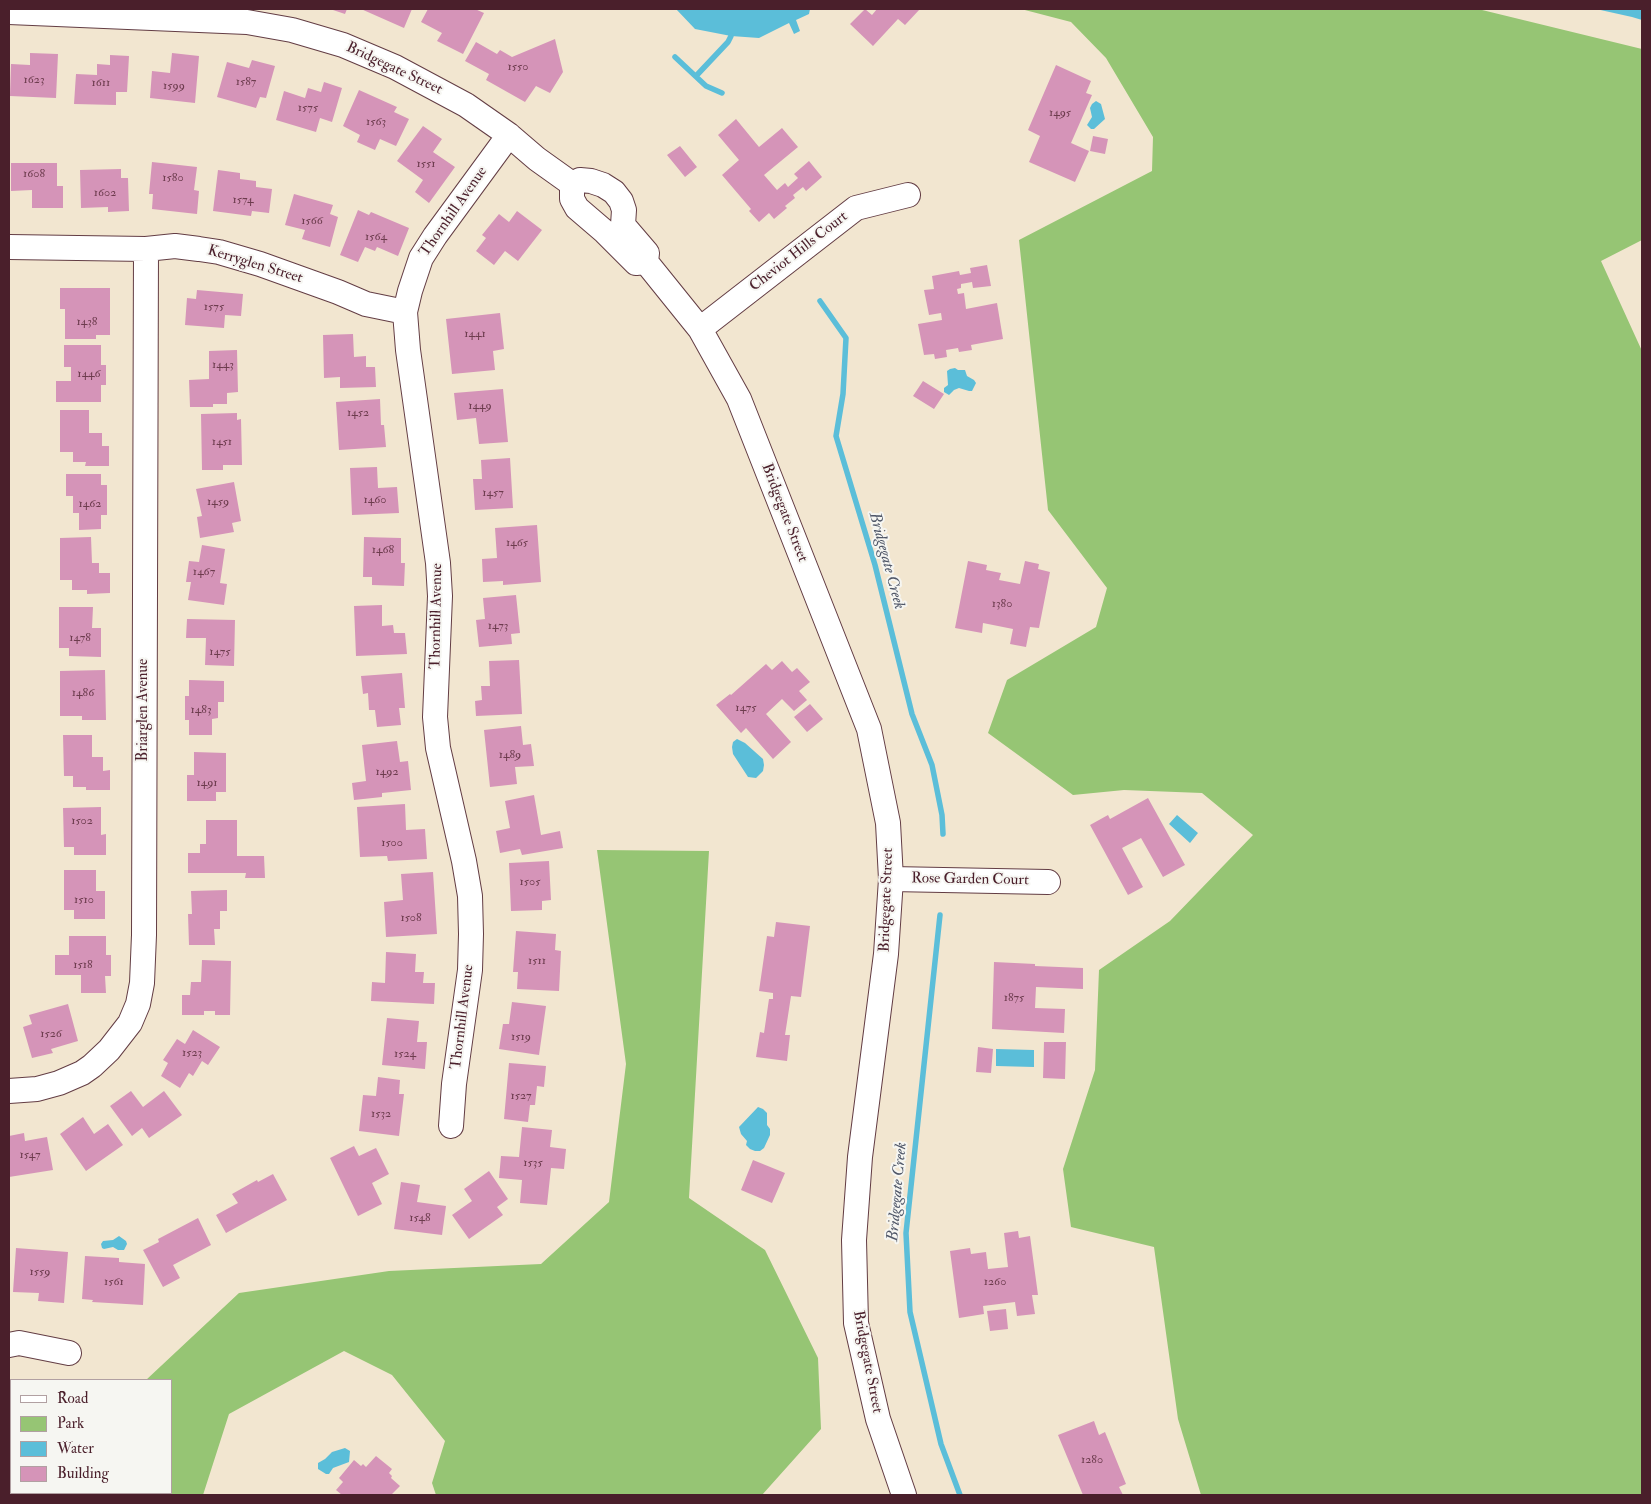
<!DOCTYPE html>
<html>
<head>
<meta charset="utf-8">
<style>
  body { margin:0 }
  #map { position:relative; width:1651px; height:1504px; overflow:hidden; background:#f2e6d0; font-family:"IM FELL Double Pica",serif }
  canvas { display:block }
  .frame { position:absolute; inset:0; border:10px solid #4a1f2b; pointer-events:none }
  .legend { position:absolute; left:10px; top:1379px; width:162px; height:115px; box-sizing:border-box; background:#f6f6f2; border:1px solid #b1a0a2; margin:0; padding:6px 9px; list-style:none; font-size:15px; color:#4a1f2b }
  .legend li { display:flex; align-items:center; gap:10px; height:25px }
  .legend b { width:25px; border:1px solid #b1a0a2 }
</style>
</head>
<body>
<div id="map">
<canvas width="1651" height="1504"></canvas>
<div class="frame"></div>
<ul class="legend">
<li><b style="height:6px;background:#fff"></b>Road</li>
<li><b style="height:14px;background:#96c574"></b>Park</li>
<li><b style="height:14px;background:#5bbed9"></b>Water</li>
<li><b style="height:14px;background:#d594b8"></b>Building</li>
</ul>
</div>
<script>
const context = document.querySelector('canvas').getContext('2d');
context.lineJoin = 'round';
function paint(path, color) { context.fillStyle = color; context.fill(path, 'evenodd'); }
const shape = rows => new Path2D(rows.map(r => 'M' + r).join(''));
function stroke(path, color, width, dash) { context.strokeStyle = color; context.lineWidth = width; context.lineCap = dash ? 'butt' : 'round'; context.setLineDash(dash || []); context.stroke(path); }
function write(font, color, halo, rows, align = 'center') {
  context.font = font + ' "IM FELL Double Pica",serif'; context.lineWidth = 4; context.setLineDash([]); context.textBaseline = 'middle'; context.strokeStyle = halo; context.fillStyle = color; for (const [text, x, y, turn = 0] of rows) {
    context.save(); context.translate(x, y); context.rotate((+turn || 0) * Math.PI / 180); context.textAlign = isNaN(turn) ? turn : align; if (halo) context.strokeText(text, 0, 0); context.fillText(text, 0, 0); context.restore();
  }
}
paint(shape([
  [1021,9,1478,9,1642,49,1642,240,1601,261,1642,351,1642,1495,1201,1495,1178,1419,1154,1247,1071,1227,1063,1169,1095,1070,1099,970,1170,921,1253,835,1202,793,1124,790,1073,795,988,733,1007,680,1096,627,1107,588,1048,510,1019,240,1152,171,1153,137,1106,58,1071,22],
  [597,850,709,851,689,1198,765,1250,818,1358,821,1429,762,1495,436,1495,432,1483,445,1441,392,1375,344,1351,229,1414,203,1495,103,1495,104,1493,171,1493,171,1380,146,1380,239,1293,389,1271,541,1264,609,1202,626,1064]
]), '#96c574');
paint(shape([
  [676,9,810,9,809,14,796,20,800,31,794,34,789,23,759,38,731,36,695,29],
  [1596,9,1642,9,1642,20,1632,17],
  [1096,101,1101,104,1105,119,1094,129,1091,129,1087,125,1092,117,1090,108,1092,104],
  [955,368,958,370,965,370,967,376,974,380,976,383,972,391,969,391,959,388,954,390,949,395,944,392,944,388,948,385,947,371,950,369],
  [737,739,745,743,763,759,764,765,763,771,756,778,748,777,733,754,732,747,733,742],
  [1177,815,1198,833,1190,843,1169,824],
  [996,1049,1034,1050,1034,1067,996,1066],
  [758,1107,763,1109,767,1113,767,1125,770,1129,770,1135,764,1148,760,1151,755,1151,750,1149,746,1145,747,1141,741,1134,739,1127],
  [119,1236,126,1241,127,1244,124,1250,118,1250,113,1247,104,1249,102,1248,101,1244,103,1241,113,1240],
  [345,1448,350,1451,349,1462,333,1468,329,1474,326,1474,318,1469,318,1463,325,1459,332,1452]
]), '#5bbed9');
stroke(shape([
  [675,57,706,86,722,93],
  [696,76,728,42,731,36],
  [820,301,846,338,843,394,836,436,875,565,912,714,932,765,942,815,943,834],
  [940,915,906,1233,910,1312,941,1444,960,1495]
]), '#5bbed9', 5.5);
paint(shape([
  [330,9,347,9,345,14],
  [361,9,412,9,404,28],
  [428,9,475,9,484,13,463,54,437,41,442,33,421,22],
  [865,9,872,15,877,9,920,9,905,25,898,19,873,46,850,24],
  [555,39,563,72,550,93,536,86,525,102,486,80,489,74,465,61,476,42,497,54,500,50,512,57],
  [30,53,58,54,56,98,10,96,11,64,30,65],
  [172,53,199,56,195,103,150,98,152,71,170,73],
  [110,55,129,56,127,92,116,92,116,105,74,104,76,74,97,75,97,64,110,65],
  [252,60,275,66,266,98,260,97,256,108,217,97,227,62,249,68],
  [1056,65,1091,81,1086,93,1092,95,1071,143,1089,151,1075,182,1029,162,1040,136,1028,130],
  [324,82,342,88,332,122,320,118,316,132,276,120,284,91,305,98,308,88,321,92],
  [359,90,397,107,394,112,409,119,396,146,380,139,375,150,357,142,360,135,343,126],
  [736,119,759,147,782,128,798,147,764,175,777,190,785,183,788,187,798,178,794,174,809,161,822,177,806,191,803,187,793,195,795,198,785,206,787,208,774,219,769,213,759,222,749,211,751,209,722,175,739,160,718,135],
  [423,126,442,139,433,152,455,167,429,203,415,192,423,180,397,161],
  [1093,136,1108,139,1105,154,1090,151],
  [680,146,697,167,685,177,667,155],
  [152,162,197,167,194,190,199,191,197,214,152,209,153,194,149,194],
  [11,163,57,163,57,186,63,186,63,208,32,208,32,190,11,191],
  [121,169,121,178,128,178,129,211,108,212,108,207,81,208,80,170],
  [218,170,240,173,240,179,256,181,256,187,272,189,269,213,252,211,251,216,213,211],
  [294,194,333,205,330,214,338,217,330,247,302,239,305,230,285,225],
  [358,210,369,215,371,212,409,228,398,256,377,247,375,251,365,247,358,262,340,255],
  [517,211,542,230,518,261,505,251,494,265,476,251,486,238,482,235,499,214,509,222],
  [987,265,991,286,973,288,972,282,961,284,961,288,957,289,958,294,964,293,966,309,997,303,1003,339,971,345,972,350,959,352,958,348,946,350,947,357,935,359,934,354,924,355,918,324,942,320,941,313,929,315,924,290,934,289,932,276,959,271,960,275,971,273,970,268],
  [60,288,110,288,110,335,96,335,96,339,65,339,65,309,60,309],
  [197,290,243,294,241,316,225,315,224,328,185,325,187,298,196,299],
  [500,313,504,349,493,351,495,370,452,374,446,319],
  [353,334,354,357,366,356,366,367,375,367,376,387,340,388,340,377,324,378,323,335],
  [64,345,101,345,101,365,106,365,106,385,101,385,101,402,56,402,56,381,71,381,71,367,64,367],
  [237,350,238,392,227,393,227,404,213,404,213,407,190,407,189,380,209,379,209,351],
  [923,381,944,394,934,409,913,396],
  [503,389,508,442,479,444,476,418,457,420,454,393],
  [380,399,381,425,384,425,386,447,339,450,336,402],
  [60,410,89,410,89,433,102,433,102,446,109,446,109,466,85,466,86,462,73,462,73,452,60,452],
  [237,413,237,420,241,419,242,465,223,465,223,470,202,470,201,414],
  [510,458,513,508,475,510,473,479,482,479,481,460],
  [377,467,378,488,397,487,399,513,352,515,350,468],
  [66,474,101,474,101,485,107,485,107,515,101,515,101,529,79,530,79,513,73,513,73,496,66,496],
  [234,482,241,521,232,523,234,532,200,538,197,517,202,516,196,489],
  [537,525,541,582,503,585,503,581,483,582,482,559,497,558,495,528],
  [91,537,92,563,99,563,99,573,110,573,110,593,87,594,87,590,72,590,72,580,60,580,60,538],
  [364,537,401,538,401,563,405,563,404,586,372,585,372,577,363,577],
  [202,545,225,549,220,583,227,584,224,605,188,600,191,582,186,582,189,561,199,562],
  [968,561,987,565,986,570,1001,573,999,580,1020,584,1025,561,1039,564,1038,569,1050,572,1039,628,1030,627,1026,647,1010,644,1013,629,983,623,982,633,955,628],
  [516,595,520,633,511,634,512,644,479,647,476,620,485,619,483,598],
  [382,605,382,626,393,625,394,633,405,633,407,654,356,656,354,606],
  [59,607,93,607,92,628,101,628,101,657,69,656,69,648,59,648],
  [187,619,235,620,234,666,205,665,206,638,186,638],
  [519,660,522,714,476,716,475,701,482,700,481,686,490,686,489,661],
  [782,661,792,672,797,668,810,682,799,691,807,700,794,711,782,699,766,714,791,742,773,759,746,728,741,733,716,705,730,694,731,695,766,664,772,670],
  [105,670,106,720,82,720,82,716,60,716,60,671],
  [402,673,405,708,399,708,401,725,377,727,375,710,369,710,368,693,363,694,361,676],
  [189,680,224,681,224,702,218,702,218,718,212,719,212,735,189,735,189,720,185,720,185,696,189,696],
  [810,704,823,719,807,732,794,717],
  [521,726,523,745,531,744,534,766,515,767,517,784,490,787,484,730],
  [63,735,92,735,92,757,103,757,103,771,110,770,110,790,86,790,86,787,73,787,73,776,64,776],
  [397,741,400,762,408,761,411,790,382,793,382,797,354,800,352,783,366,781,362,745],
  [194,752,226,753,226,792,216,792,216,801,187,801,187,775,194,775],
  [534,795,541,835,560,831,563,848,522,855,520,849,500,853,496,831,510,828,505,801],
  [1148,798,1185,865,1163,877,1141,838,1122,848,1143,887,1128,895,1090,825,1108,815,1110,819],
  [405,804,406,830,425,829,427,859,388,861,387,856,360,857,357,807],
  [101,807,101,835,106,834,106,855,74,855,74,847,64,847,63,808],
  [206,820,237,820,237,856,264,856,265,878,245,878,246,873,188,873,188,853,200,853,200,844,206,844],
  [549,861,551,900,542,901,542,910,511,911,509,863],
  [64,870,96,870,96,891,105,891,105,919,74,919,74,910,64,910],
  [433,872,437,934,386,937,384,902,403,900,401,874],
  [227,890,227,911,220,911,220,929,214,929,215,945,189,945,188,914,192,914,191,891],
  [776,922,810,926,801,997,791,996,785,1035,790,1035,787,1061,756,1057,760,1032,764,1033,769,999,773,999,773,993,759,991,767,936,774,937],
  [516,931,556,934,555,950,561,951,559,991,517,989,518,972,513,972],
  [69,936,106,936,106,955,111,955,111,976,105,976,106,993,81,993,81,975,55,975,55,955,69,955],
  [386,952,416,954,415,972,424,972,423,983,435,983,434,1004,371,1001,372,982,385,983],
  [202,960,231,961,230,1015,215,1015,215,1011,204,1011,204,1015,182,1015,182,995,190,995,191,982,201,982],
  [994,962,1035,964,1035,966,1083,968,1083,989,1036,987,1035,1008,1065,1009,1064,1033,992,1029],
  [512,1002,546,1006,539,1055,499,1049,503,1024,509,1024],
  [68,1004,78,1041,51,1049,53,1053,32,1058,23,1027,32,1024,29,1015],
  [387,1018,419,1021,417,1042,427,1042,425,1069,382,1065],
  [193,1030,220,1047,208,1065,202,1061,193,1076,189,1073,180,1088,161,1076,168,1063,163,1060,177,1039,185,1044],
  [1044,1042,1066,1042,1065,1079,1043,1078],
  [978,1047,993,1049,991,1073,976,1072],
  [509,1063,546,1066,544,1087,537,1086,535,1105,530,1105,528,1122,504,1119],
  [378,1077,400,1080,399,1094,404,1094,399,1136,359,1131,363,1095,376,1096],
  [131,1091,143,1107,164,1091,182,1115,149,1138,142,1128,132,1136,110,1106],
  [83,1117,94,1134,108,1124,123,1145,86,1171,60,1134],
  [522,1127,552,1130,550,1147,566,1149,564,1169,551,1168,547,1205,520,1203,522,1180,499,1178,501,1156,519,1157],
  [24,1133,25,1141,47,1137,53,1170,9,1177,9,1136],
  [354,1146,359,1156,376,1148,389,1174,372,1183,382,1204,358,1216,330,1158],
  [753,1160,785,1173,772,1203,741,1190],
  [489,1171,508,1199,497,1207,503,1215,469,1239,452,1215,472,1201,464,1189],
  [273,1174,287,1200,226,1233,216,1215,238,1203,232,1194,257,1180,258,1182],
  [401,1182,420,1185,417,1202,446,1206,442,1235,394,1229],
  [198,1218,211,1245,173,1265,180,1278,163,1287,143,1250,159,1242,158,1239],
  [1018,1231,1019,1238,1030,1236,1038,1295,1032,1295,1035,1314,1017,1316,1015,1302,983,1306,984,1314,959,1318,950,1251,970,1248,971,1254,986,1252,988,1269,1008,1267,1004,1233],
  [16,1248,68,1252,64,1303,38,1301,39,1293,13,1292],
  [85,1256,119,1258,119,1262,145,1264,143,1305,92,1302,93,1300,82,1299],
  [1006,1309,1008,1329,990,1331,987,1311],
  [9,1389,11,1390,11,1430,9,1429],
  [1094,1421,1099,1435,1105,1432,1126,1484,1119,1487,1123,1495,1083,1495,1058,1435],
  [376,1456,392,1469,389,1473,392,1476,391,1478,400,1486,391,1495,342,1495,336,1490,343,1482,339,1478,354,1460,361,1466,363,1464,366,1467],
  [9,1477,11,1477,11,1493,48,1493,48,1495,9,1495]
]), '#d594b8');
const minor = shape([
  [9,12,247,22,292,30,343,45,395,67,466,105,509,135,537,159,572,184],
  [572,184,580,180,591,181,603,185,614,192,621,201,624,210,623,225,647,253,646,262,700,329,739,399,869,729,888,823,891,879,886,954,860,1157,854,1240,856,1323,878,1419,904,1495],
  [572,184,572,199,577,208,605,232,636,263,646,262],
  [9,247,146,249,175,246,199,249,219,252,260,264,338,292,366,304,405,312],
  [700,329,856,208,908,195],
  [891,879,1048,882],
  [9,1091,37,1089,59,1083,82,1073,92,1066,109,1050,130,1023,138,1004,142,983,144,935,146,249],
  [451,1126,454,1084,470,970,471,934,470,896,464,861,438,748,435,717,440,596,438,563,408,350,405,312,410,291,421,258,435,236,509,135],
  [9,1345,19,1343,69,1353]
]);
stroke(minor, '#633d44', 26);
stroke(minor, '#fff', 24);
write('12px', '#6d3c4e', null, [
  ["1550",518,67],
  ["1623",34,80],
  ["1587",246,82],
  ["1611",101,83],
  ["1599",174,86],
  ["1575",308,108],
  ["1495",1060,113],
  ["1563",376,122],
  ["1551",426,164],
  ["1608",34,174],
  ["1580",173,178],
  ["1602",105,193],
  ["1574",243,200],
  ["1566",312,221],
  ["1564",376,237],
  ["1575",214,307],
  ["1438",87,322],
  ["1441",475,334],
  ["1443",223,365],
  ["1446",89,374],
  ["1449",480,406],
  ["1452",358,413],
  ["1451",222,442],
  ["1457",493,493],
  ["1460",375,500],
  ["1459",218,502],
  ["1462",90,504],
  ["1465",517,543],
  ["1468",383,550],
  ["1467",204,572],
  ["1380",1002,604],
  ["1473",498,626],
  ["1478",80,638],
  ["1475",220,652],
  ["1486",83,693],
  ["1475",746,708],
  ["1483",201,710],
  ["1489",510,755],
  ["1492",387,772],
  ["1491",207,783],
  ["1502",82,821],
  ["1500",392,843],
  ["1505",530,882],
  ["1510",84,900],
  ["1508",411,918],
  ["1511",537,961],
  ["1518",83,965],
  ["1875",1014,998],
  ["1526",51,1034],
  ["1519",521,1037],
  ["1523",192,1053],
  ["1524",405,1054],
  ["1527",521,1096],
  ["1532",381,1114],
  ["1547",30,1155],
  ["1535",533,1163],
  ["1548",420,1218],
  ["1559",40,1272],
  ["1561",114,1282],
  ["1260",995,1282],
  ["1280",1092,1460]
]);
write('15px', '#4a1f2b', '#f6f6f2', [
  ["Bridgegate Street",394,69,25],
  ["Thornhill Avenue",454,212,-55],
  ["Cheviot Hills Court",799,252,-38],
  ["Kerryglen Street",255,265,17],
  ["Bridgegate Street",784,513,69],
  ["Thornhill Avenue",437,616,-89],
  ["Briarglen Avenue",144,710,-90],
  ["Rose Garden Court",970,880,1],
  ["Bridgegate Street",887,900,-88],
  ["Thornhill Avenue",463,1017,-83],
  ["Bridgegate Street",867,1362,79]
]);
write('italic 16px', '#505768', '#f6f6f2', [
  ["Bridgegate Creek",886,561,75],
  ["Bridgegate Creek",898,1192,-85]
]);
</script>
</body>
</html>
